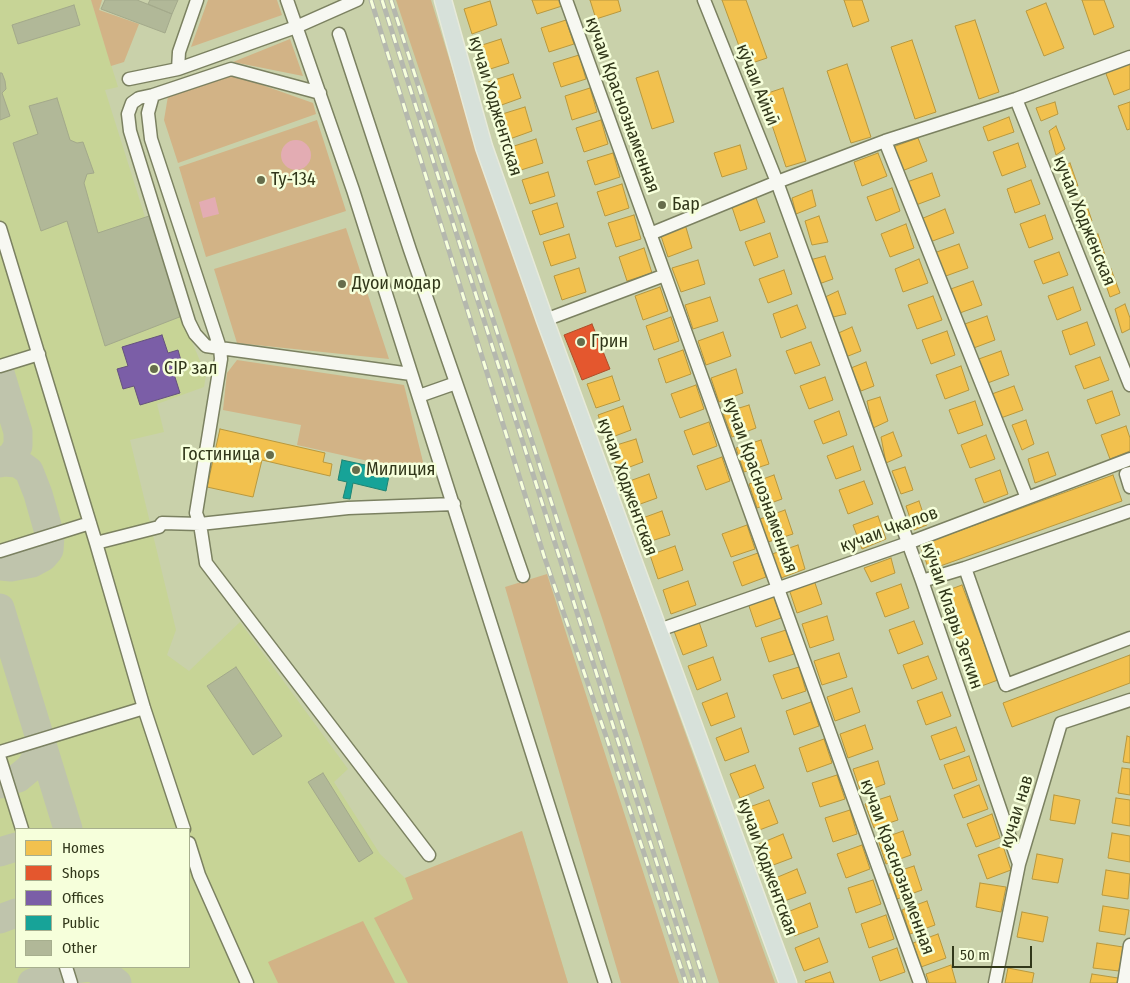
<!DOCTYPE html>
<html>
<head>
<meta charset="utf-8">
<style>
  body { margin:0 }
  #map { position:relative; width:1130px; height:983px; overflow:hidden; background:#c9d1aa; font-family:"Fira Sans Condensed",sans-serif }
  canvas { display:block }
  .legend { position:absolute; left:15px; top:828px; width:175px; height:140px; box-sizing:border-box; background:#f6ffdb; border:1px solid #a7af8e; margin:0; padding:6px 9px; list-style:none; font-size:15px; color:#31371a }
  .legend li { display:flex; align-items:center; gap:10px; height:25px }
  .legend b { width:25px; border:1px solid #a7af8e }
  .scale { position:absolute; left:952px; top:946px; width:80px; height:22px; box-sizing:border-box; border:2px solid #31371a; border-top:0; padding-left:6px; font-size:15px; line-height:18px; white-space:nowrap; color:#31371a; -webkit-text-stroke:4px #f6ffdb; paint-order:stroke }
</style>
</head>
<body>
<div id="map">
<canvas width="1130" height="983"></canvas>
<ul class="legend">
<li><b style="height:14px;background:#f2c14e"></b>Homes</li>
<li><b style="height:14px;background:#e4572e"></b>Shops</li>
<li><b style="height:14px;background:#7b5ea7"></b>Offices</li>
<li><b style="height:14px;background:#17a398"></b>Public</li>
<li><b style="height:14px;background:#b1b898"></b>Other</li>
</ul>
<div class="scale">50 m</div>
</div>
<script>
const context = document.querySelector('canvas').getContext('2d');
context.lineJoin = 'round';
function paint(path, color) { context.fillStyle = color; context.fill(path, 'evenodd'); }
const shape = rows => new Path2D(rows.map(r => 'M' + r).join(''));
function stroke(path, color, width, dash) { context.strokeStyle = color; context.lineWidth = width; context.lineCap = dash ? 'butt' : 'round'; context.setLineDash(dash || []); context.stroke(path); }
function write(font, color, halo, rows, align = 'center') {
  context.font = font + ' "Fira Sans Condensed",sans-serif'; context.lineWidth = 5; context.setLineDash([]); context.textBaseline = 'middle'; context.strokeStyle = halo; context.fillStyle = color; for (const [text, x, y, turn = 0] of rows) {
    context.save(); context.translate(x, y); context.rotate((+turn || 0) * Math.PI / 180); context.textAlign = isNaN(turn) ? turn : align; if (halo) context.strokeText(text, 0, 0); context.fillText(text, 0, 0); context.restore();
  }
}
paint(shape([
  [0,0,91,0,118,87,105,90,145,217,192,342,206,375,204,387,157,404,164,432,130,440,176,630,167,655,189,671,240,622,348,769,334,782,380,854,405,878,522,831,568,983,0,983],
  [16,829,189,829,189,967,16,967]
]), '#c7d496');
paint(shape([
  [91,0,102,0,99,10,139,24,124,62,111,66],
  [208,0,277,0,282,15,191,47],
  [396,0,431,0,486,178,775,983,719,983,603,621],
  [290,39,303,76,233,62],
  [234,75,313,103,316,114,178,163,164,120,168,96],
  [317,120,346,211,206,257,179,167],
  [346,228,389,359,237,343,214,269],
  [237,360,404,385,426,474,297,445,301,425,223,410,227,373],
  [547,574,679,983,621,983,505,587],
  [522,831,568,983,408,983,374,918,413,899,405,878],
  [363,921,395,983,278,983,268,962]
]), '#d2b386');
paint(shape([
  '281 155a15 15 0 1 1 30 0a15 15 0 1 1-30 0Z',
  [215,197,219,214,203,218,199,202]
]), '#e3acb3');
const homes = shape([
  [532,0,560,0,562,6,537,14,532,0],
  [590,0,618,0,621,11,596,19,590,0],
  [722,0,746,0,767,58,746,65,722,0],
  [844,0,862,0,869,21,853,27,844,0],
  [1082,0,1104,0,1114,27,1094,35,1082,0],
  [490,1,497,25,472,34,464,9,490,1],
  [1046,3,1064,48,1044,56,1026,11,1046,3],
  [566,20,574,44,549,52,541,28,566,20],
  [975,20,999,92,979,99,955,26,975,20],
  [501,39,509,63,484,71,476,47,501,39],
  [912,40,936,112,915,119,891,47,912,40],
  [579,55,586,79,561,87,553,63,579,55],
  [1130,63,1130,89,1114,95,1105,71,1130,63],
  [847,64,871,137,851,143,827,71,847,64],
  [658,71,674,122,652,129,636,78,658,71],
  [513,74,521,98,496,107,488,82,513,74],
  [590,88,597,112,572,120,565,96,590,88],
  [783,88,806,161,786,167,762,95,783,88],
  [1055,102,1058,114,1041,121,1036,108,1055,102],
  [1130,102,1130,129,1127,130,1118,106,1130,102],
  [525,107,532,131,507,140,499,115,525,107],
  [1009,117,1014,132,988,141,983,127,1009,117],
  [601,120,608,144,584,152,576,128,601,120],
  [1056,126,1065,149,1056,155,1049,131,1056,126],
  [918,138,927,161,902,171,893,147,918,138],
  [536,139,543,163,518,171,511,147,536,139],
  [1018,143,1026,167,1002,176,993,152,1018,143],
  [740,145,747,169,722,177,714,153,740,145],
  [613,153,620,177,595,185,587,161,613,153],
  [878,153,887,176,862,186,854,162,878,153],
  [1070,163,1078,186,1070,190,1060,168,1070,163],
  [548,172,555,196,530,204,522,180,548,172],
  [932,173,940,196,916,205,907,182,932,173],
  [1031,180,1040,204,1015,213,1007,189,1031,180],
  [622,184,629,208,605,216,597,192,622,184],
  [892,188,900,211,876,221,867,197,892,188],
  [812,190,816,206,796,214,792,198,812,190],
  [1084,197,1092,221,1083,228,1073,204,1084,197],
  [756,198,765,222,740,231,732,207,756,198],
  [557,203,564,227,540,235,532,211,557,203],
  [945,209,954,233,930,242,921,219,945,209],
  [634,215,641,239,616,247,608,223,634,215],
  [1045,215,1053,239,1029,248,1020,224,1045,215],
  [819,216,828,242,812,245,805,221,819,216],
  [685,224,692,248,668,257,660,233,685,224],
  [906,224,914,248,890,257,881,234,906,224],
  [770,233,778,257,754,266,745,242,770,233],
  [569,234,576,258,551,266,543,242,569,234],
  [1098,234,1106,258,1096,263,1086,235,1098,234],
  [959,244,968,268,943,277,934,253,959,244],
  [644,248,652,273,627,281,619,257,644,248],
  [1059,252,1068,275,1043,284,1034,261,1059,252],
  [825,256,833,279,816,285,806,261,825,256],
  [919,259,928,283,903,292,895,269,919,259],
  [698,260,705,284,681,292,672,268,698,260],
  [579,268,586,292,562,300,554,276,579,268],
  [1111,269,1120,293,1110,297,1102,273,1111,269],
  [784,270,792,294,768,303,759,279,784,270],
  [973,281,982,305,957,314,948,290,973,281],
  [660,287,668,311,643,320,635,296,660,287],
  [1073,287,1081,310,1057,320,1048,296,1073,287],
  [838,291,846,314,833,317,823,298,838,291],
  [933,296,942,320,917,329,908,305,933,296],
  [710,297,718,321,693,329,685,305,710,297],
  [1125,304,1130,318,1130,329,1122,333,1115,309,1125,304],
  [797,305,806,328,781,338,773,314,797,305],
  [987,316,995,340,971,349,962,325,987,316],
  [671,317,679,341,654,350,646,326,671,317],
  [1087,322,1095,345,1070,355,1062,331,1087,322],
  [852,327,861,351,843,358,834,335,852,327],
  [947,331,955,355,931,364,922,340,947,331],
  [723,332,731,356,706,365,698,341,723,332],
  [811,342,820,365,795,374,786,351,811,342],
  [683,350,691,374,666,383,658,359,683,350],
  [1001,351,1009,375,985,384,976,360,1001,351],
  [1100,357,1109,380,1084,389,1075,366,1100,357],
  [866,362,874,386,861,391,851,368,866,362],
  [961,366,969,390,945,399,936,375,961,366],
  [736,369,743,393,719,402,711,378,736,369],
  [612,376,620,400,596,408,587,384,612,376],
  [825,377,833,400,809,409,800,386,825,377],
  [696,385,704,409,680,418,671,394,696,385],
  [1014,386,1023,410,998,419,989,395,1014,386],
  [1112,391,1120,415,1096,424,1087,400,1112,391],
  [880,397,888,421,873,428,867,401,880,397],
  [975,401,983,425,958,434,949,410,975,401],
  [749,405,756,428,732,437,723,413,749,405],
  [623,406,631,430,607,439,598,415,623,406],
  [839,411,847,435,823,444,814,421,839,411],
  [1026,420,1034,444,1022,450,1012,425,1026,420],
  [709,422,717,446,693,455,684,431,709,422],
  [1126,426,1130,438,1130,451,1110,459,1101,435,1126,426],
  [220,429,325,453,323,462,332,464,330,476,262,460,253,497,207,487,220,429],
  [893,432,902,456,886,463,881,437,893,432],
  [986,435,995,459,970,468,961,445,986,435],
  [636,439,643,462,619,471,610,447,636,439],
  [761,440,769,464,744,472,736,448,761,440],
  [853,446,861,470,836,479,827,456,853,446],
  [1048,452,1056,475,1035,483,1028,459,1048,452],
  [722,457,730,481,706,490,697,466,722,457],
  [905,467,913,490,901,494,892,471,905,467],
  [1000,470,1008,494,984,503,975,479,1000,470],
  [649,474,657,498,632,507,624,483,649,474],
  [774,475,782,499,757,508,749,484,774,475],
  [1113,475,1122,501,929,570,920,545,1113,475],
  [864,481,873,504,848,514,839,490,864,481],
  [919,501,927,525,914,530,906,506,919,501],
  [785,510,793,534,768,542,760,519,785,510],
  [662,511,670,535,645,543,637,520,662,511],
  [878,516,886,539,862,549,853,525,878,516],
  [747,525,755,549,731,557,722,534,747,525],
  [798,545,805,569,781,578,772,554,798,545],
  [675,546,683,570,658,579,650,555,675,546],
  [758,553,766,577,742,586,733,562,758,553],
  [891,558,895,573,871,582,864,568,891,558],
  [814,580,822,604,797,613,789,589,814,580],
  [688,581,696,605,671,614,663,590,688,581],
  [901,584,909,608,885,617,876,593,901,584],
  [962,585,998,680,976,688,940,593,962,585],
  [773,594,781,618,756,627,748,603,773,594],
  [827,616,834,640,810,648,802,624,827,616],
  [914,621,923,644,898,654,889,630,914,621],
  [699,622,707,646,683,655,674,631,699,622],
  [786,630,794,654,769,662,761,638,786,630],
  [839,653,847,677,822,685,814,661,839,653],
  [1130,655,1130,683,1012,727,1003,703,1130,655],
  [928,656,937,679,912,689,903,665,928,656],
  [713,657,721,680,697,690,688,666,713,657],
  [799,667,806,691,782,699,773,675,799,667],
  [852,688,860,712,835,721,827,697,852,688],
  [942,692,951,716,926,725,917,701,942,692],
  [727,693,735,717,711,726,702,703,727,693],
  [811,702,819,726,794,735,786,711,811,702],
  [865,725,873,749,848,758,840,734,865,725],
  [956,727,965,751,940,760,931,736,956,727],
  [741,728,749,752,725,761,716,738,741,728],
  [1127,736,1130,737,1130,763,1123,762,1127,736],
  [824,739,832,763,807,772,799,748,824,739],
  [969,756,977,780,953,789,944,765,969,756],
  [878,761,885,784,861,793,853,769,878,761],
  [755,765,764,788,740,798,730,774,755,765],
  [1122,768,1130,769,1130,795,1118,793,1122,768],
  [837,775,845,799,820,807,812,783,837,775],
  [979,785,988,809,963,818,954,795,979,785],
  [1054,795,1080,800,1075,824,1050,820,1054,795],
  [890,796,898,820,874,828,865,804,890,796],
  [1116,798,1130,800,1130,826,1112,823,1116,798],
  [769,800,778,823,754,832,744,809,769,800],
  [850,810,857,834,833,842,825,818,850,810],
  [992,814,1000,838,976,847,967,824,992,814],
  [903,831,911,855,886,864,878,840,903,831],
  [1112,833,1130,836,1130,862,1108,858,1112,833],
  [783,834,792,858,768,867,759,844,783,834],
  [862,845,870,869,846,878,837,854,862,845],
  [1003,846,1011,870,987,879,978,855,1003,846],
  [1037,854,1063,859,1058,883,1032,879,1037,854],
  [914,866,922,890,897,899,889,874,914,866],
  [797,869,806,893,782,902,773,879,797,869],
  [1106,870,1130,874,1128,899,1102,895,1106,870],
  [873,880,881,904,856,913,848,888,873,880],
  [980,883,1006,887,1001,912,976,907,980,883],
  [927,901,935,925,910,934,902,910,927,901],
  [810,903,818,927,794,936,785,913,810,903],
  [1103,906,1129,910,1125,935,1099,931,1103,906],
  [1022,912,1048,917,1043,942,1017,937,1022,912],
  [886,915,894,939,869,948,861,924,886,915],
  [938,934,946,958,921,967,913,943,938,934],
  [819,938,828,962,804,971,795,948,819,938],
  [1097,943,1123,947,1119,971,1093,968,1097,943],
  [897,948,905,972,880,981,872,957,897,948],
  [951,965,956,983,929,983,926,974,951,965],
  [1008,968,1034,973,1032,983,1005,983,1008,968],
  [830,972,834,983,806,983,805,981,830,972],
  [1092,974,1118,978,1117,983,1090,983,1092,974]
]);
paint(homes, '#f2c14e');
stroke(homes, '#b8983e', 1);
const shops = shape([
  [592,324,610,369,582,380,564,335,592,324]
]);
paint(shops, '#e4572e');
stroke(shops, '#ae4d28', 1);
const offices = shape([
  [162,335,168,353,178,350,184,371,174,374,180,393,140,405,134,386,123,389,117,369,128,366,122,347,162,335]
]);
paint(offices, '#7b5ea7');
stroke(offices, '#65527d', 1);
const public = shape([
  [342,460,370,466,371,462,382,465,381,469,390,471,386,491,353,483,350,499,343,498,347,482,338,480,342,460]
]);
paint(public, '#17a398');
stroke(public, '#1f8372', 1);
stroke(shape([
  [0,373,18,432,18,446,12,456,0,463],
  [0,566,11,567,32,563,43,557,49,550,50,536,38,494,29,471,18,463,4,462],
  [0,608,68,829],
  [0,784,18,778,30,768,37,756,40,739],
  [0,852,16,847],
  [0,919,16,913],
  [32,983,74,969,91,967,107,975,117,983]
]), '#bfc4ac', 29);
const building = shape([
  [105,0,137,0,172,14,165,33,101,9,105,0],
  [150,0,178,0,172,14,148,4,150,0],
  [74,5,80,25,18,44,12,25,74,5],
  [0,73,2,73,5,81,6,89,2,93,10,116,0,120,0,73],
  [57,98,70,140,77,143,83,142,94,173,87,174,84,183,98,233,152,215,182,316,105,346,67,221,41,231,13,143,38,134,29,106,57,98],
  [236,667,282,736,253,755,207,686,236,667],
  [323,773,373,853,359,862,308,782,323,773]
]);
paint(building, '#b1b898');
stroke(building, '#a3a98b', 1);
const minor = shape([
  [287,0,353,190,605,983],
  [566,0,920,983],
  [704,0,777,182,922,581,1019,864],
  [339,34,410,250,523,576],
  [178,69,179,52,197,0],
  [129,79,178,69,296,27,357,0],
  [320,93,231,69,153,95,148,113,151,139,220,348,411,374],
  [153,95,139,98,132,103,128,114,130,131,189,322,195,334,206,346,220,348,221,359,196,513,200,524,206,563,429,855],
  [1016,99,1130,385],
  [885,141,1027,498],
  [0,228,96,543,144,708,184,829],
  [650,234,777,182,885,141,1016,99,1130,57],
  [545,320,665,275],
  [0,366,39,354],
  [419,396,456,383],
  [1130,473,1126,474,1130,487],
  [96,543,159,527,162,523,200,524,348,508,454,504],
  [0,551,90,523],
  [965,568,1130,511],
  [922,581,965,568,1006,685,1130,638],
  [659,630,908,543,1130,459],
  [0,752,144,708],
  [0,759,22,829],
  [189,843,199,875,247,983],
  [66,967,71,983],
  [995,983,1019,864,1061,723,1130,700],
  [1124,983,1130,945]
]);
const major = shape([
  [443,0,484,147,545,320,788,983]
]);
stroke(minor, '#7b8161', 15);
stroke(major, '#e7ead9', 19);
stroke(minor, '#f7f8f2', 12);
stroke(major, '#d7e1da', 16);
const rail = shape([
  [371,0,544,556,606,736,686,983],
  [382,0,695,983],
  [391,0,705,983]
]);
stroke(rail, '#b5b8ae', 5);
stroke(rail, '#f6ffdb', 3, [9]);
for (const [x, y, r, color] of [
  [261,180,5,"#666d4c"],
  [662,205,5,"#666d4c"],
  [342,284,5,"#666d4c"],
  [581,342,5,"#666d4c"],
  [154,369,5,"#666d4c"],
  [270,455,5,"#666d4c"],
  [356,470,5,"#666d4c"]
]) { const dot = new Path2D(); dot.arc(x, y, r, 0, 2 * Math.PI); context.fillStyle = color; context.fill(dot); stroke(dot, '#f6ffdb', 2); }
write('18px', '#31371a', '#f6ffdb', [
  ["кӯчаи Айнӣ",757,85,68],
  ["кучаи Краснознаменная",622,105,70],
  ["кучаи Ходжентская",495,106,73],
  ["кучаи Ходженская",1084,221,68],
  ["кучаи Краснознаменная",760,485,70],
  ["кучаи Ходжентская",627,487,70],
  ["кучаи Чкалов",889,530,-20],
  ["кӯчаи Клары Зеткин",952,616,71],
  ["кучаи нав",1017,812,-73],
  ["кучаи Ходжентская",767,867,70],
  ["кучаи Краснознаменная",897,867,70]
]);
write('18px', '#31371a', '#f6ffdb', [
  ["Ту-134",271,180],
  ["Бар",672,205],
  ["Дуои модар",352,284],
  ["Грин",591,342],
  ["CIP зал",164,369],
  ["Гостиница",260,455,"right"],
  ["Милиция",366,470]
], 'left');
</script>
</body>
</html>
